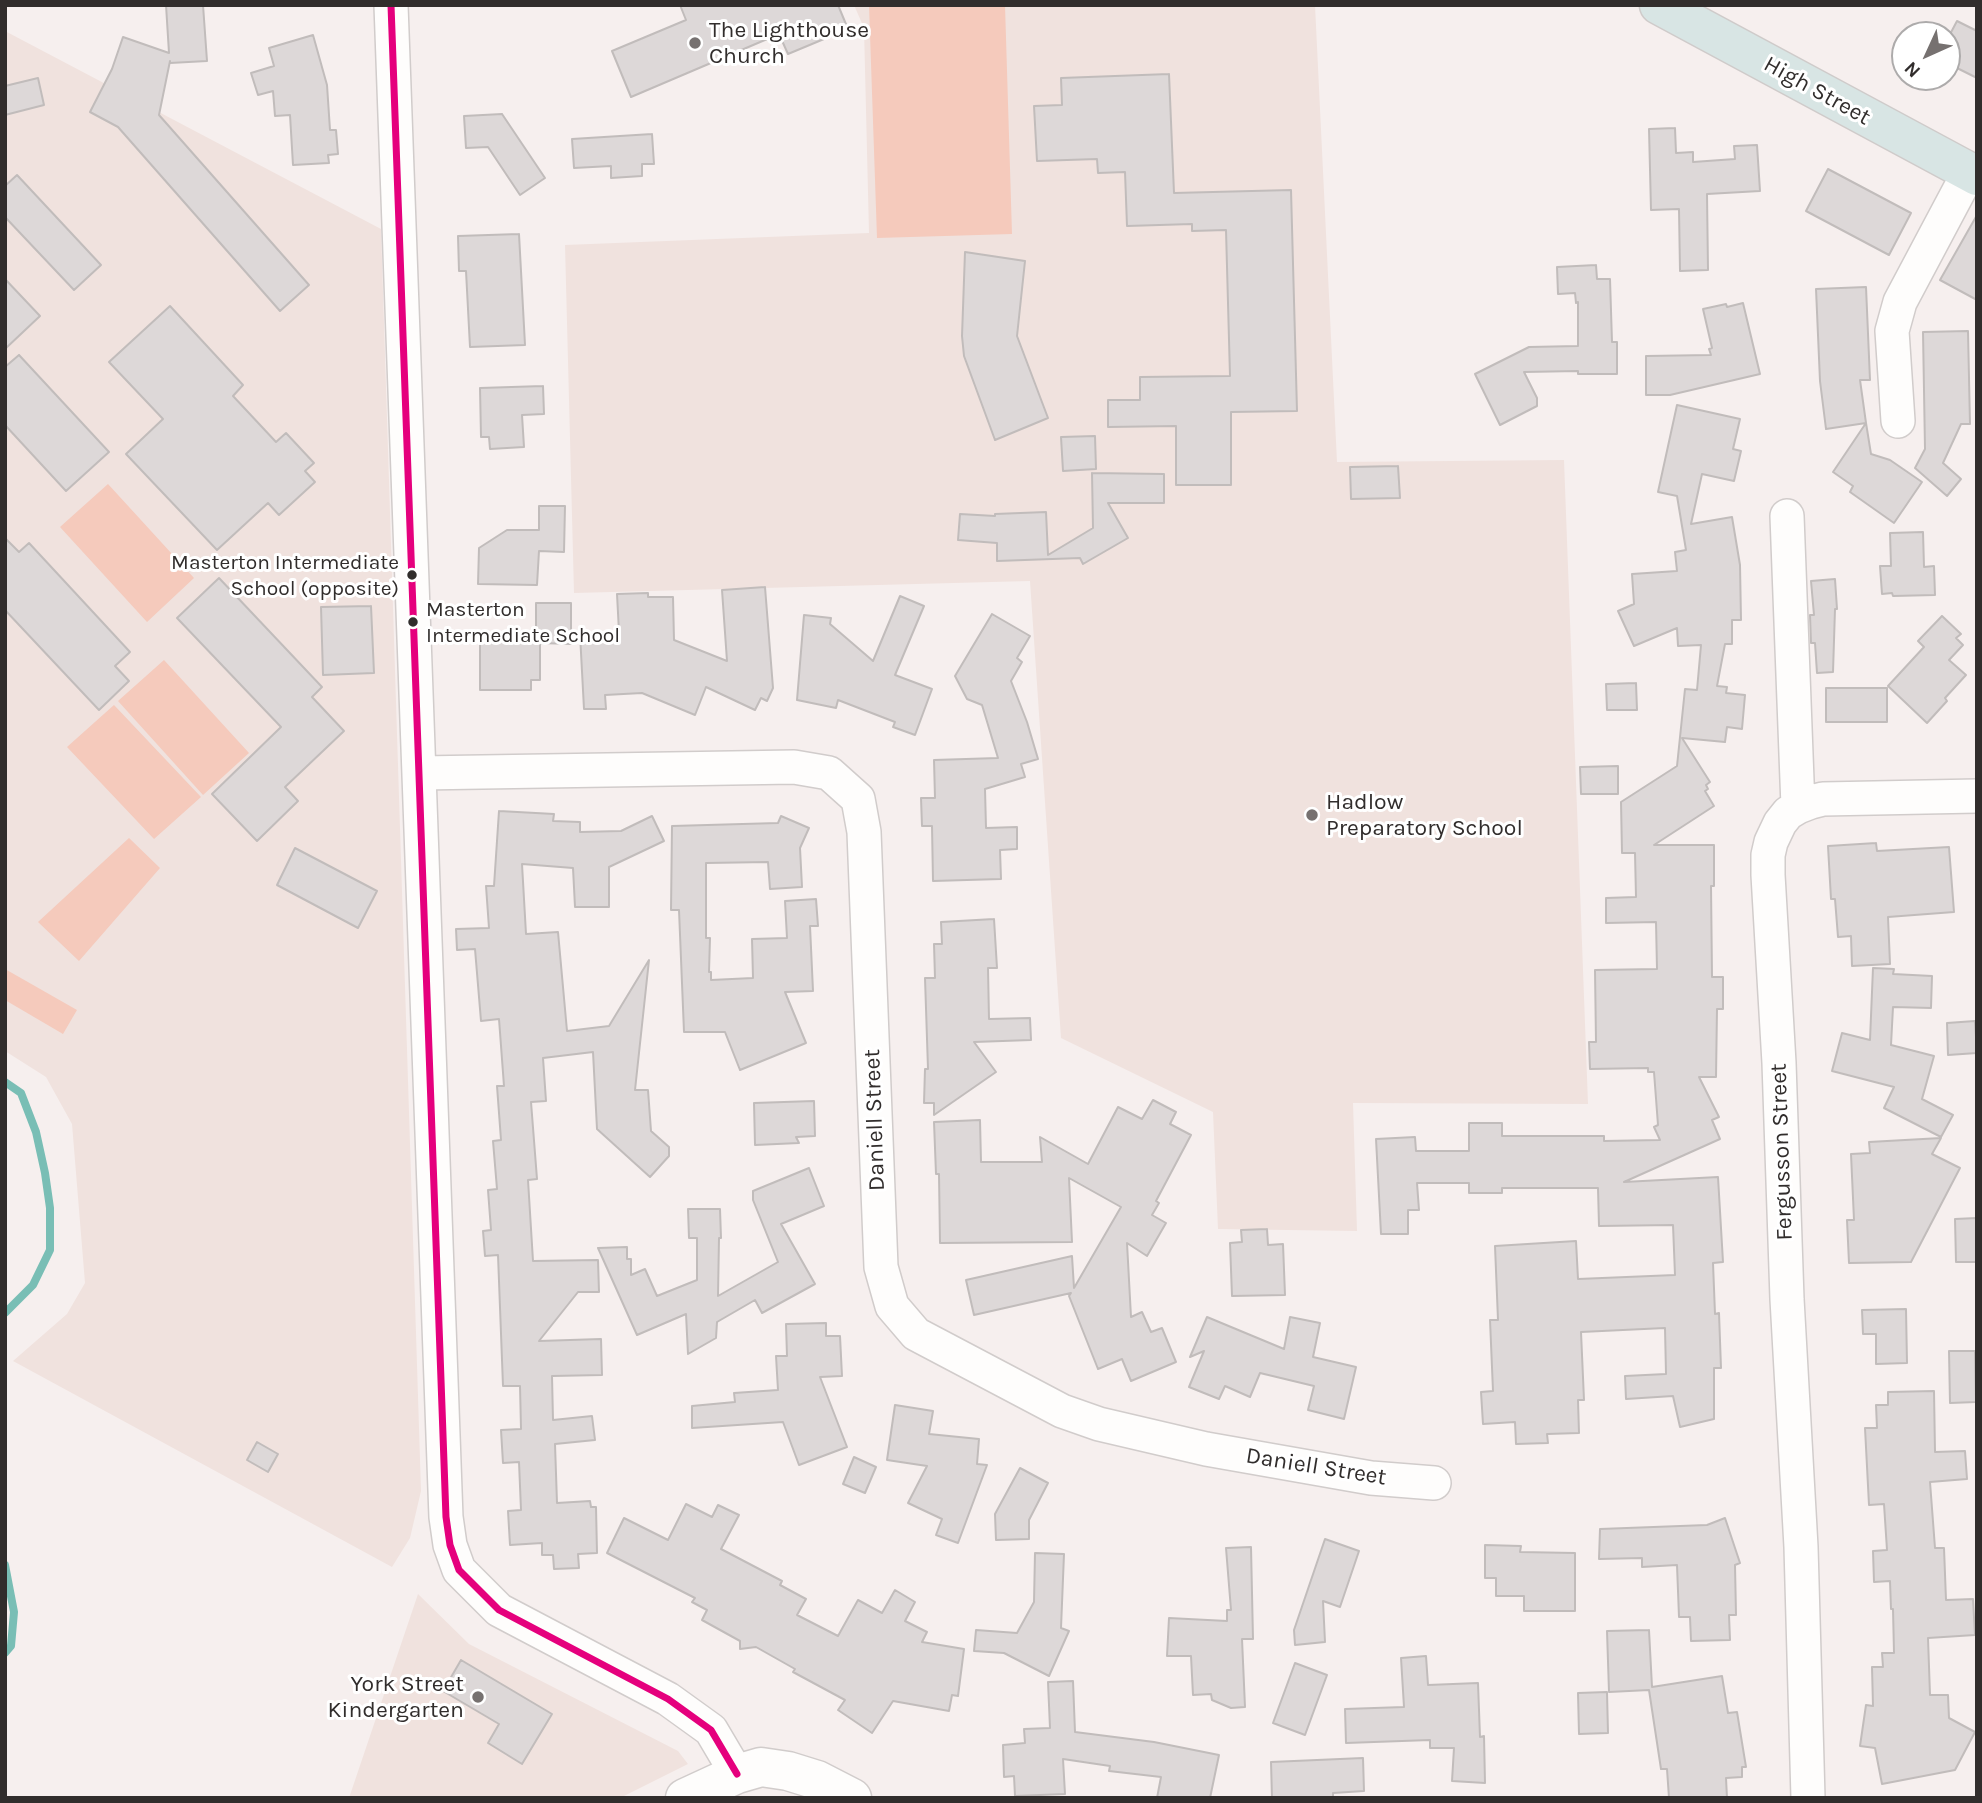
<!DOCTYPE html>
<html>
<head>
<meta charset="utf-8">
<style>
  body { margin:0 }
  #map { position:relative; width:1982px; height:1803px; overflow:hidden; background:#f6efee; font-family:Karla,sans-serif }
  canvas { display:block }
  .frame { position:absolute; inset:0; border:7px solid #312d2c; pointer-events:none }
  .north { position:absolute; left:1891px; top:21px; width:70px; height:70px; box-sizing:border-box; background:#fff; border:2px solid #adabab; border-radius:50%; rotate:225deg; font-size:19px; font-weight:700; line-height:28px; text-align:center; color:#312d2c }
  .north::after { content:''; display:block; margin:auto; width:24px; height:32px; background:#767170; clip-path:polygon(50% 0,100% 100%,50% 72%,0 100%) }
</style>
</head>
<body>
<div id="map">
<canvas width="1982" height="1803"></canvas>
<div class="frame"></div>
<div class="north">N</div>
</div>
<script>
const context = document.querySelector('canvas').getContext('2d');
context.lineJoin = 'round';
function paint(path, color) { context.fillStyle = color; context.fill(path, 'evenodd'); }
const shape = rows => new Path2D(rows.map(r => 'M' + r).join(''));
function stroke(path, color, width, dash) { context.strokeStyle = color; context.lineWidth = width; context.lineCap = dash ? 'butt' : 'round'; context.setLineDash(dash || []); context.stroke(path); }
function write(font, color, halo, rows, align = 'center') {
  context.font = font + ' Karla,sans-serif'; context.lineWidth = 6; context.setLineDash([]); context.textBaseline = 'middle'; context.strokeStyle = halo; context.fillStyle = color; for (const [text, x, y, turn = 0] of rows) {
    context.save(); context.translate(x, y); context.rotate((+turn || 0) * Math.PI / 180); context.textAlign = isNaN(turn) ? turn : align; if (halo) context.strokeText(text, 0, 0); context.fillText(text, 0, 0); context.restore();
  }
}
paint(shape([
  [854,5,1315,5,1337,462,1564,460,1588,1104,1353,1103,1357,1231,1218,1229,1213,1112,1061,1038,1030,581,574,593,565,245,869,233,864,28],
  [5,31,381,229,421,1491,410,1538,392,1567,13,1361,67,1314,85,1283,72,1124,46,1077,5,1051],
  [418,1594,469,1644,678,1751,688,1764,620,1798,349,1798]
]), '#f0e2de');
paint(shape([
  [869,5,1005,5,1012,234,877,238],
  [108,484,194,578,147,622,60,527],
  [164,660,249,753,203,795,118,701],
  [114,705,201,797,154,839,67,747],
  [129,838,160,868,79,961,38,922],
  [5,969,77,1010,63,1034,5,1000]
]), '#f5cabc');
stroke(shape([
  [5,1082,21,1093,36,1132,45,1173,50,1208,50,1250,33,1285,5,1313],
  [5,1565,14,1612,11,1646,5,1653]
]), '#79beb5', 8);
const building = shape([
  [166,5,203,5,207,61,170,63,170,61,159,115,309,285,280,311,118,127,90,112,112,69,123,37,169,53,166,5],
  [680,5,838,5,848,29,788,54,779,34,631,97,612,51,686,20,680,5],
  [1957,21,1977,31,1977,78,1947,63,1947,40,1957,21],
  [313,35,327,85,330,130,336,130,338,154,328,155,329,163,293,165,290,115,275,116,273,91,258,95,251,73,274,66,269,48,313,35],
  [1169,74,1174,193,1291,190,1297,411,1231,412,1231,485,1176,485,1176,426,1108,427,1108,400,1140,400,1140,377,1230,376,1226,230,1192,231,1192,224,1127,226,1125,172,1098,173,1097,159,1037,161,1034,106,1062,105,1061,78,1169,74],
  [38,78,44,105,5,115,5,86,38,78],
  [502,114,545,178,520,195,488,147,466,148,464,116,502,114],
  [1675,128,1676,153,1693,152,1693,162,1735,159,1734,146,1757,145,1760,191,1707,194,1708,270,1680,271,1679,209,1651,210,1649,129,1675,128],
  [652,134,654,164,642,164,642,176,611,178,611,166,574,168,572,139,652,134],
  [1828,169,1911,213,1889,255,1806,211,1828,169],
  [17,175,101,265,74,290,5,217,5,186,17,175],
  [1977,215,1977,300,1940,280,1977,215],
  [519,234,525,345,470,347,466,271,459,271,458,236,519,234],
  [965,252,1025,261,1017,336,1048,418,995,440,964,356,962,336,965,252],
  [1596,265,1597,279,1610,279,1612,342,1617,342,1617,374,1578,374,1578,371,1524,372,1537,398,1537,406,1500,425,1475,374,1529,347,1578,346,1578,302,1576,303,1575,293,1558,294,1557,267,1596,265],
  [5,279,40,316,5,349,5,279],
  [1866,287,1870,380,1860,380,1866,423,1826,429,1820,381,1816,289,1866,287],
  [1743,303,1760,374,1670,395,1646,395,1646,356,1711,355,1709,349,1712,348,1703,309,1726,304,1727,307,1743,303],
  [170,306,243,385,233,396,276,442,286,433,314,463,305,471,315,482,279,515,268,503,217,550,126,454,163,419,109,362,170,306],
  [1968,331,1970,424,1961,424,1943,463,1961,479,1947,496,1915,468,1925,449,1923,332,1968,331],
  [19,355,109,452,66,491,5,425,5,367,19,355],
  [543,386,544,414,522,415,524,447,490,449,489,437,481,437,480,388,543,386],
  [1677,405,1740,419,1733,449,1741,451,1734,481,1702,474,1691,524,1732,517,1740,565,1741,620,1732,620,1732,644,1725,644,1717,686,1727,687,1726,693,1745,695,1742,729,1727,727,1725,742,1682,738,1710,782,1706,785,1708,789,1705,791,1714,806,1654,845,1714,845,1714,886,1711,886,1712,977,1723,977,1723,1009,1717,1009,1716,1077,1699,1077,1719,1117,1712,1120,1720,1139,1624,1182,1718,1177,1723,1262,1713,1263,1715,1314,1719,1313,1721,1368,1714,1368,1714,1419,1680,1427,1673,1396,1626,1399,1625,1376,1666,1374,1665,1328,1581,1332,1584,1400,1578,1400,1579,1433,1547,1434,1548,1443,1516,1444,1515,1422,1483,1424,1481,1392,1493,1391,1490,1320,1498,1320,1495,1246,1576,1241,1578,1279,1675,1275,1673,1225,1599,1226,1598,1188,1502,1188,1502,1193,1469,1193,1469,1183,1417,1183,1419,1210,1408,1210,1408,1234,1381,1234,1376,1139,1415,1137,1416,1151,1469,1151,1469,1123,1502,1123,1502,1136,1604,1136,1604,1141,1660,1140,1654,1127,1658,1125,1654,1072,1648,1072,1648,1068,1590,1069,1589,1042,1596,1042,1595,970,1657,969,1656,922,1606,923,1606,898,1636,897,1635,853,1622,853,1621,802,1677,766,1685,689,1697,690,1701,645,1678,646,1677,628,1634,646,1618,611,1634,604,1632,574,1677,571,1675,552,1686,550,1677,496,1658,492,1677,405],
  [1866,423,1871,454,1890,460,1922,482,1894,523,1850,492,1853,486,1833,472,1866,423],
  [1095,436,1096,469,1063,471,1061,437,1095,436],
  [1398,466,1400,498,1351,499,1350,467,1398,466],
  [1092,473,1164,474,1164,503,1108,503,1128,538,1083,564,1080,558,997,561,997,543,958,540,960,514,995,516,995,514,1046,512,1048,555,1093,528,1092,473],
  [539,506,565,506,564,552,539,551,537,585,478,584,479,548,507,530,539,530,539,506],
  [1923,532,1924,567,1934,566,1935,595,1893,596,1892,593,1882,594,1880,566,1891,566,1890,533,1923,532],
  [5,538,19,552,29,543,130,652,115,666,129,681,99,710,5,610,5,538],
  [219,578,322,687,312,697,344,731,285,787,298,801,257,841,212,794,281,727,177,618,219,578],
  [1835,579,1837,609,1835,609,1833,672,1817,673,1815,643,1811,643,1810,615,1814,615,1811,581,1835,579],
  [765,587,773,688,767,701,761,698,755,710,706,687,695,715,642,693,605,695,606,709,584,709,580,634,619,632,617,594,648,593,648,597,673,597,674,640,727,661,722,590,765,587],
  [900,596,924,606,895,675,932,689,915,735,893,727,895,722,838,700,836,708,797,700,804,615,831,618,830,624,873,661,900,596],
  [536,603,571,603,571,644,540,643,540,680,531,680,531,690,480,690,480,638,497,638,497,633,536,633,536,603],
  [371,606,374,673,323,675,321,607,371,606],
  [992,614,1030,636,1017,658,1022,662,1011,681,1027,722,1038,759,1021,764,1025,777,985,789,986,828,1017,827,1017,849,1000,850,1001,879,933,881,932,826,922,826,921,798,935,798,934,760,998,758,982,705,967,699,955,676,992,614],
  [1942,616,1961,634,1956,638,1963,645,1949,660,1966,675,1945,698,1947,701,1927,723,1888,686,1924,647,1918,641,1942,616],
  [1636,683,1637,710,1607,710,1606,684,1636,683],
  [1826,688,1887,688,1887,722,1826,722,1826,688],
  [1618,766,1618,794,1581,794,1580,767,1618,766],
  [499,811,554,814,553,821,580,822,580,832,621,831,652,816,664,841,609,867,609,907,575,907,573,868,522,864,526,934,558,932,567,1031,609,1026,649,960,635,1090,648,1090,651,1131,669,1147,669,1156,650,1177,597,1129,593,1052,543,1058,546,1101,531,1102,537,1179,528,1180,533,1261,598,1260,599,1292,578,1292,539,1341,601,1339,602,1375,552,1376,553,1420,592,1416,595,1440,555,1444,557,1503,590,1501,591,1507,596,1507,597,1553,578,1554,579,1568,554,1569,553,1555,542,1555,542,1543,510,1545,508,1511,521,1510,519,1462,503,1463,501,1430,521,1429,520,1386,503,1386,498,1255,485,1256,483,1231,491,1230,488,1190,497,1189,493,1141,501,1140,497,1086,504,1086,499,1019,481,1021,475,949,457,950,456,929,489,928,486,886,494,886,499,811],
  [781,816,809,828,800,848,802,887,770,889,768,862,706,863,706,938,710,938,709,972,711,972,711,980,753,978,752,939,787,938,785,901,816,899,818,926,810,926,813,991,785,992,806,1043,740,1070,725,1032,684,1032,679,910,671,910,672,826,778,823,781,816],
  [1876,843,1877,851,1949,847,1954,912,1888,917,1890,964,1852,966,1851,936,1838,937,1835,899,1831,899,1828,846,1876,843],
  [295,848,377,891,358,928,277,885,295,848],
  [994,919,997,968,988,968,989,1019,1030,1018,1031,1040,974,1042,996,1072,934,1115,934,1103,924,1103,925,1069,928,1069,925,978,935,978,934,944,942,944,941,922,994,919],
  [1873,968,1894,969,1893,974,1932,976,1931,1008,1893,1007,1891,1045,1934,1056,1922,1099,1953,1115,1941,1137,1884,1108,1894,1087,1832,1071,1842,1033,1870,1040,1873,968],
  [1975,1021,1977,1053,1948,1055,1947,1023,1975,1021],
  [1153,1100,1176,1112,1170,1124,1191,1135,1156,1201,1159,1203,1152,1215,1166,1223,1147,1256,1127,1243,1131,1317,1142,1312,1151,1332,1162,1328,1176,1362,1131,1381,1122,1359,1098,1369,1069,1296,1071,1293,974,1315,966,1280,1072,1256,1074,1288,1121,1207,1069,1178,1072,1242,940,1243,939,1174,936,1174,934,1122,980,1120,981,1162,1042,1162,1040,1137,1088,1164,1118,1107,1142,1119,1153,1100],
  [814,1101,815,1136,796,1137,799,1143,755,1145,754,1103,814,1101],
  [1941,1138,1932,1154,1960,1168,1911,1262,1849,1263,1847,1220,1854,1220,1851,1154,1870,1153,1869,1142,1941,1138],
  [809,1168,824,1206,781,1224,815,1284,762,1313,755,1300,717,1322,716,1338,688,1354,686,1314,637,1335,598,1248,627,1247,627,1259,631,1259,631,1275,645,1269,657,1296,697,1280,697,1238,689,1238,688,1209,720,1209,721,1238,719,1238,718,1296,778,1262,753,1200,753,1191,809,1168],
  [1977,1218,1977,1262,1956,1262,1955,1219,1977,1218],
  [1267,1229,1268,1245,1283,1244,1285,1295,1232,1296,1230,1243,1242,1242,1241,1230,1267,1229],
  [1906,1309,1907,1363,1876,1364,1876,1334,1863,1334,1862,1310,1906,1309],
  [1207,1317,1284,1349,1290,1317,1320,1323,1313,1357,1356,1367,1344,1419,1308,1410,1314,1386,1260,1373,1250,1397,1225,1386,1219,1399,1189,1387,1204,1351,1190,1357,1207,1317],
  [826,1323,826,1336,840,1336,842,1376,820,1377,847,1447,799,1465,783,1422,692,1428,692,1406,735,1402,734,1393,778,1390,776,1356,787,1356,786,1324,826,1323],
  [1949,1351,1975,1351,1976,1402,1950,1403,1949,1351],
  [1934,1391,1935,1452,1965,1451,1967,1479,1930,1482,1935,1548,1944,1548,1946,1600,1973,1599,1975,1635,1928,1638,1930,1695,1948,1695,1949,1718,1975,1732,1955,1770,1882,1784,1875,1748,1860,1746,1866,1705,1873,1706,1872,1667,1883,1667,1882,1653,1894,1653,1893,1609,1891,1609,1890,1581,1874,1582,1873,1551,1887,1550,1884,1504,1869,1505,1865,1428,1877,1428,1876,1405,1888,1405,1888,1392,1934,1391],
  [895,1405,933,1411,929,1434,979,1439,977,1464,987,1465,958,1543,936,1535,942,1519,908,1503,927,1466,887,1460,895,1405],
  [257,1442,278,1454,268,1472,247,1460,257,1442],
  [854,1457,876,1467,865,1493,843,1484,854,1457],
  [1020,1468,1048,1483,1029,1520,1029,1539,996,1540,995,1514,1020,1468],
  [686,1504,712,1517,718,1505,739,1515,721,1549,782,1581,780,1585,806,1599,797,1615,838,1636,858,1600,882,1613,895,1590,915,1602,905,1621,927,1632,922,1642,964,1649,958,1696,952,1695,949,1711,893,1701,872,1733,838,1710,845,1700,793,1672,795,1669,756,1647,740,1649,740,1641,702,1620,707,1610,692,1602,695,1598,607,1553,624,1518,668,1540,686,1504],
  [1725,1518,1740,1563,1735,1565,1736,1615,1729,1615,1730,1640,1691,1641,1690,1617,1679,1617,1677,1565,1642,1567,1642,1558,1599,1559,1600,1529,1707,1525,1725,1518],
  [1325,1539,1359,1551,1340,1607,1323,1601,1325,1642,1295,1645,1294,1630,1325,1539],
  [1485,1545,1521,1546,1520,1552,1575,1553,1575,1611,1524,1611,1524,1596,1496,1596,1496,1578,1485,1578,1485,1545],
  [1251,1547,1253,1639,1242,1639,1245,1707,1231,1708,1212,1700,1211,1694,1193,1695,1191,1656,1167,1656,1169,1618,1227,1621,1227,1610,1231,1610,1226,1548,1251,1547],
  [1035,1553,1064,1554,1061,1628,1069,1631,1049,1676,1004,1653,974,1651,976,1630,1017,1633,1034,1602,1035,1553],
  [1649,1630,1652,1687,1722,1676,1728,1713,1737,1712,1746,1767,1742,1767,1742,1777,1726,1778,1727,1798,1669,1798,1667,1769,1661,1769,1649,1690,1609,1692,1607,1631,1649,1630],
  [1426,1656,1428,1685,1478,1683,1480,1737,1484,1736,1485,1783,1452,1781,1454,1748,1430,1748,1430,1740,1346,1743,1345,1709,1404,1707,1401,1658,1426,1656],
  [461,1660,552,1714,522,1764,488,1743,499,1724,443,1691,461,1660],
  [1295,1663,1327,1675,1305,1735,1273,1723,1295,1663],
  [1073,1681,1075,1732,1154,1742,1219,1755,1210,1798,1157,1798,1161,1777,1109,1771,1110,1766,1063,1759,1065,1794,1015,1796,1014,1776,1004,1777,1003,1745,1025,1743,1024,1729,1050,1728,1048,1682,1073,1681],
  [1607,1692,1608,1733,1579,1734,1578,1693,1607,1692],
  [1363,1758,1364,1791,1333,1793,1333,1798,1272,1798,1271,1762,1363,1758]
]);
paint(building, '#ddd8d8');
stroke(building, '#c1bcbb', 2);
const minor = shape([
  [391,5,446,1517,450,1545,459,1570,499,1610,668,1699,711,1730,737,1774],
  [1898,421,1892,331,1900,302,1969,172],
  [1787,516,1798,807],
  [420,773,794,767,829,773,858,799,864,832,881,1267,892,1306,916,1334,1062,1411,1099,1424,1206,1449,1371,1478,1434,1483],
  [1808,1798,1801,1547,1787,1299,1779,1063,1768,875,1768,855,1771,842,1780,823,1788,813,1798,807,1811,802,1823,799,1977,796]
]);
const tertiary = shape([
  [685,1798,737,1774,761,1767,788,1771,817,1780,852,1798]
]);
const trunk = shape([
  [1659,5,1977,176]
]);
stroke(minor, '#d1cccb', 36);
stroke(tertiary, '#d1cccb', 41);
stroke(trunk, '#cfcbca', 41);
stroke(minor, '#fefdfc', 33);
stroke(tertiary, '#fefdfc', 38);
stroke(trunk, '#d8e5e4', 38);
stroke(shape([
  [391,5,446,1517,450,1545,459,1570,499,1610,668,1699,711,1730,737,1774]
]), '#e5007d', 7);
for (const [x, y, r, color] of [
  [695,43,7,"#767170"],
  [412,575,6,"#312d2c"],
  [413,622,6,"#312d2c"],
  [1312,815,7,"#767170"],
  [478,1697,7,"#767170"]
]) { const dot = new Path2D(); dot.arc(x, y, r, 0, 2 * Math.PI); context.fillStyle = color; context.fill(dot); stroke(dot, '#fff', 2.5); }
write('21px', '#312d2c', '#fff', [
  ["Masterton Intermediate",399,563],
  ["School (opposite)",399,589],
  ["Masterton",426,610,"left"],
  ["Intermediate School",426,636,"left"]
], 'right');
write('23px', '#312d2c', '#fff', [
  ["The Lighthouse",709,30],
  ["Church",709,56],
  ["Hadlow",1326,802],
  ["Preparatory School",1326,828],
  ["York Street",464,1684,"right"],
  ["Kindergarten",464,1710,"right"]
], 'left');
write('23px', '#312d2c', '#fff', [
  ["High Street",1817,91,29],
  ["Daniell Street",875,1120,-92],
  ["Fergusson Street",1782,1152,-92],
  ["Daniell Street",1316,1467,9]
]);
</script>
</body>
</html>
